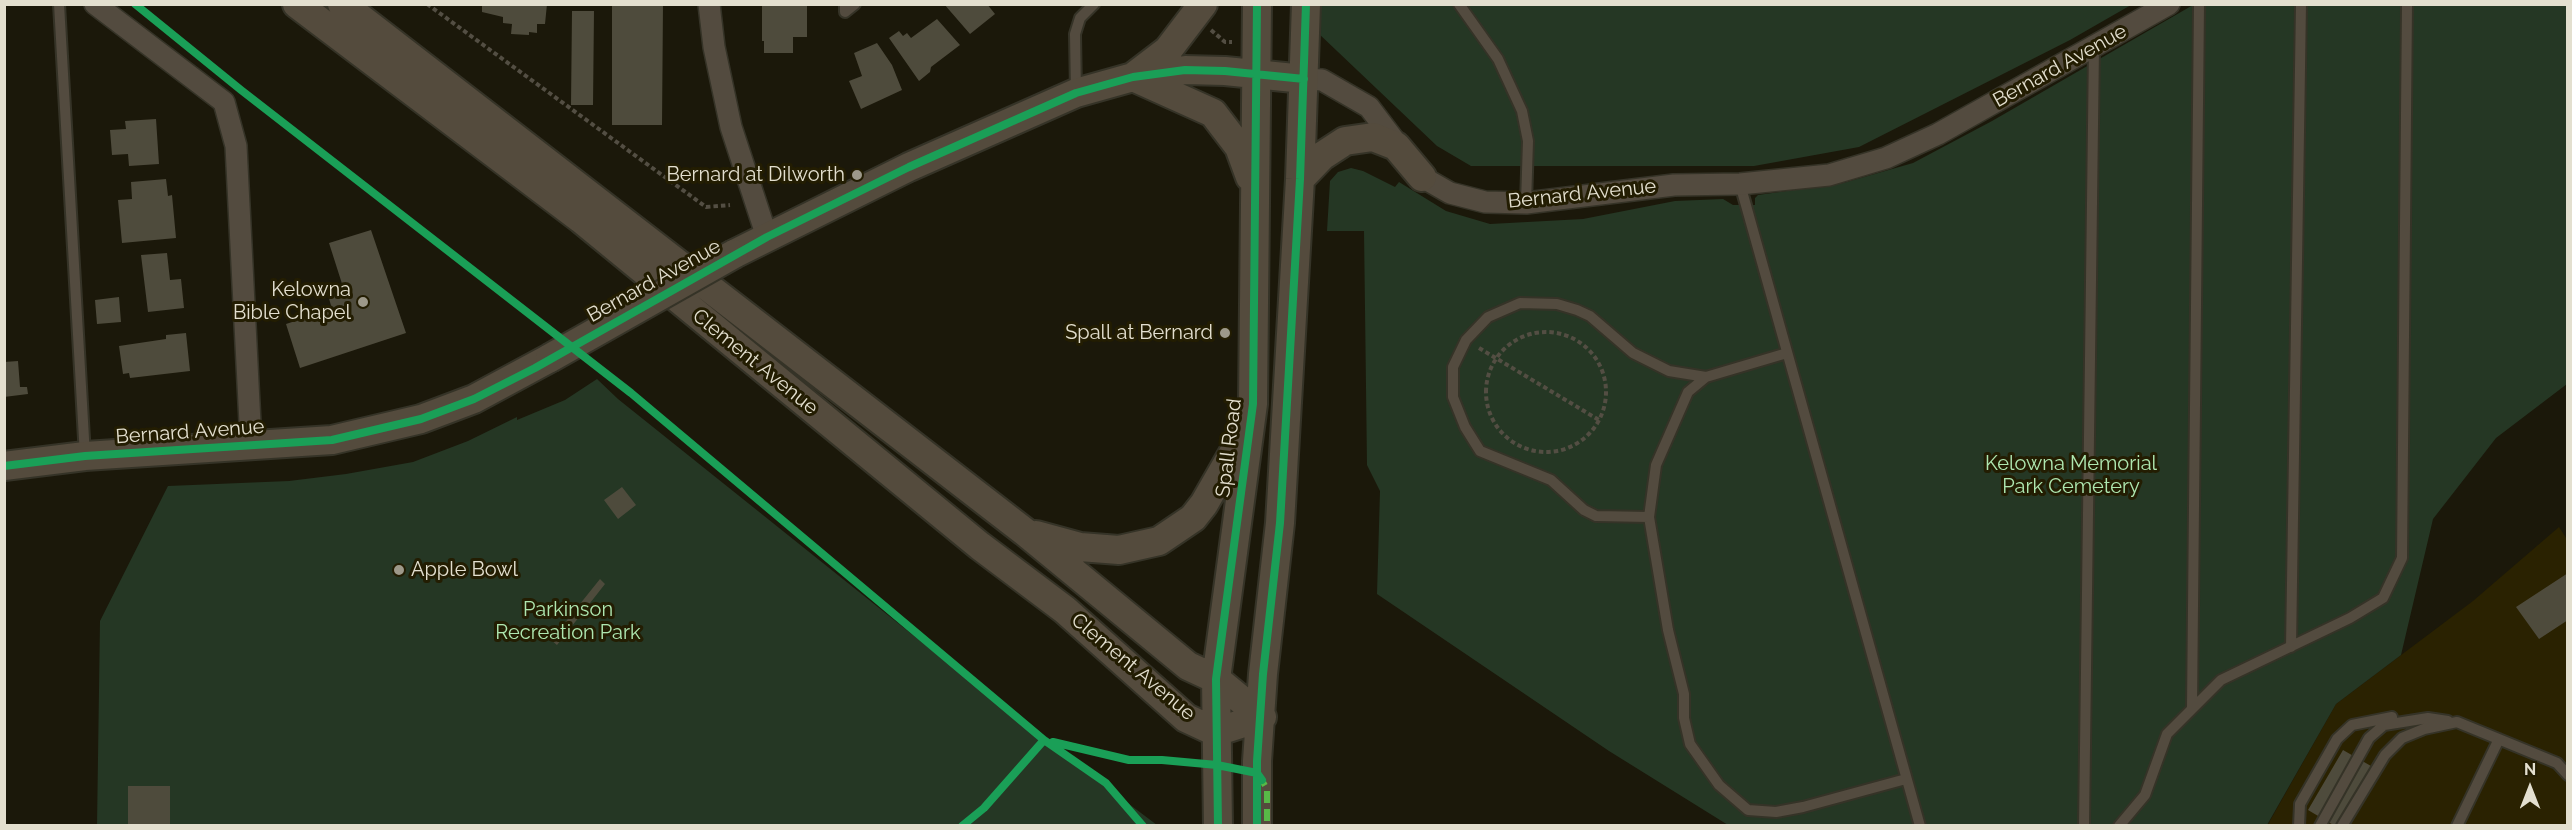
<!DOCTYPE html>
<html>
<head>
<meta charset="utf-8">
<style>
  body { margin:0 }
  #map { position:relative; width:2572px; height:830px; overflow:hidden; background:#1b180a; font-family:Raleway,sans-serif }
  canvas { display:block }
  .frame { position:absolute; inset:0; border:6px solid #e3dfcf; pointer-events:none }
  .north { position:absolute; left:2500px; top:758px; width:60px; height:60px; -webkit-text-stroke:4px #231d02; paint-order:stroke; rotate:0deg; font-size:16px; font-weight:700; line-height:24px; text-align:center; color:#e3dfcf }
  .north::after { content:''; display:block; margin:auto; width:21px; height:27px; background:#e3dfcf; clip-path:polygon(50% 0,100% 100%,50% 72%,0 100%) }
</style>
</head>
<body>
<div id="map">
<canvas width="2572" height="830"></canvas>
<div class="frame"></div>
<div class="north">N</div>
</div>
<script>
const context = document.querySelector('canvas').getContext('2d');
context.lineJoin = 'round';
function paint(path, color) { context.fillStyle = color; context.fill(path, 'evenodd'); }
const shape = rows => new Path2D(rows.map(r => 'M' + r).join(''));
function stroke(path, color, width, dash) { context.strokeStyle = color; context.lineWidth = width; context.lineCap = dash ? 'butt' : 'round'; context.setLineDash(dash || []); context.stroke(path); }
function write(font, color, halo, rows, align = 'center') {
  context.font = font + ' Raleway,sans-serif'; context.lineWidth = 6; context.setLineDash([]); context.textBaseline = 'middle'; context.strokeStyle = halo; context.fillStyle = color; for (const [text, x, y, turn = 0] of rows) {
    context.save(); context.translate(x, y); context.rotate((+turn || 0) * Math.PI / 180); context.textAlign = isNaN(turn) ? turn : align; if (halo) context.strokeText(text, 0, 0); context.fillText(text, 0, 0); context.restore();
  }
}
paint(shape([
  [2559,527,2568,541,2567,825,2267,826,2336,704,2473,601]
]), '#2a2201');
paint(shape([
  [1317,5,2131,5,2070,40,1859,147,1754,166,1471,166,1437,146,1317,32],
  [2193,5,2567,5,2567,384,2496,438,2433,519,2401,655,2336,704,2267,825,1728,825,1609,751,1377,594,1380,491,1367,465,1364,231,1327,231,1330,181,1338,172,1351,168,1363,171,1395,187,1399,182,1446,211,1490,224,1583,219,1675,201,1723,199,1733,205,1755,205,1755,198,1758,195,1843,183,1913,163,1992,121],
  [597,379,618,399,1044,740,1157,825,97,826,100,621,168,486,289,481,346,474,413,462,468,441,517,417,517,420,565,400]
]), '#253724');
paint(shape([
  [482,4,547,4,545,24,537,24,537,33,529,32,529,35,511,34,512,24,503,23,503,17,482,12],
  [612,4,663,4,662,125,612,125],
  [762,4,807,4,807,37,793,37,793,53,764,53,764,41,762,41],
  [944,4,987,4,995,14,970,34],
  [572,11,594,11,593,105,571,105],
  [937,19,960,45,931,67,930,72,919,81,889,38,899,31,903,36,907,33,911,38],
  [877,43,892,65,902,90,861,109,849,81,862,76,854,53],
  [156,119,159,164,129,166,128,154,112,155,110,130,126,129,125,121],
  [166,179,168,196,172,195,176,238,122,243,118,200,132,199,131,182],
  [371,230,406,333,300,368,286,324,332,309,328,295,344,290,329,243],
  [167,253,170,280,181,279,184,308,148,312,141,255],
  [119,297,121,322,97,324,95,300],
  [186,333,190,371,130,378,129,373,123,374,119,346,166,339,166,335],
  [18,361,20,387,27,387,28,394,4,397,4,362],
  [622,487,636,505,618,519,604,500],
  [2568,573,2568,620,2539,639,2516,607],
  [600,579,605,584,557,645,551,640],
  [2343,750,2371,766,2335,826,2308,810],
  [128,786,170,786,170,826,128,826]
]), '#4e4b3c');
const lane = shape([
  [59,4,85,456],
  [845,4,845,12,855,4],
  [1459,4,1498,59,1522,111,1528,141,1526,203],
  [1076,93,1075,34,1080,18,1094,4],
  [1740,184,1920,826],
  [1787,353,1706,377,1688,392,1656,465,1649,517,1668,630,1684,694,1684,718,1690,744,1719,785,1748,810,1776,812,1803,807,1906,779],
  [1649,517,1596,516,1584,510,1551,480,1480,451,1465,427,1453,397,1453,367,1466,340,1488,317,1520,303,1557,304,1577,310,1590,316,1633,353,1669,371,1706,377],
  [2291,647,2301,4],
  [2192,707,2199,4],
  [2084,826,2094,47],
  [2119,826,2145,795,2167,734,2221,680,2350,618,2383,598,2402,558,2407,4],
  [2299,826,2300,804,2337,739,2352,725,2392,717],
  [2320,826,2369,738,2384,725,2428,718,2448,721],
  [2342,826,2385,755,2402,738,2424,729,2457,722,2557,763,2568,775],
  [2457,826,2499,739]
]);
const street = shape([
  [95,4,224,102,236,146,251,443],
  [709,4,714,47,731,127,767,237],
  [1304,79,1322,80,1369,107,1422,177,1450,193,1485,202,1526,203,1674,185,1740,184,1829,175,1886,158,1938,134,2169,4]
]);
const secondary = shape([
  [297,4,581,219,980,546,1065,610,1186,718,1216,732,1262,717],
  [342,4,1025,532,1188,666,1216,679,1262,717],
  [1134,76,1168,50,1203,4],
  [1133,77,1213,113,1239,147,1250,177],
  [1300,179,1322,156,1345,141,1373,137,1396,146,1422,177],
  [734,254,909,167,1076,93,1133,77,1185,70,1225,71,1304,79],
  [4,466,85,456,332,440,421,419,474,399,550,358],
  [1036,535,1080,547,1119,550,1159,541,1193,518,1204,504,1235,450,1241,436],
  [1218,826,1216,679,1253,404,1257,4],
  [1257,826,1257,761,1263,674,1280,523,1300,179,1306,4]
]);
stroke(lane, '#353327', 14);
stroke(street, '#353327', 24);
stroke(secondary, '#353327', 32);
stroke(shape([
  [427,4,706,207,730,205],
  [1211,30,1225,42,1232,42],
  '1486 392a60 60 0 1 1 120 0a60 60 0 1 1-120 0Z',
  [1479,348,1599,420]
]), '#534e43', 4, [4.5, 3]);
stroke(lane, '#534b3f', 10);
stroke(street, '#534b3f', 21);
stroke(secondary, '#544b3d', 28);
const secondaryBridge = shape([
  [550,358,734,254]
]);
stroke(secondaryBridge, '#353327', 32, []);
stroke(secondaryBridge, '#544b3d', 28);
stroke(shape([
  [1259,775,1267,789,1267,826]
]), '#58b947', 6, [12, 6]);
stroke(shape([
  [135,4,241,90,631,393,1044,740,1106,783,1143,826],
  [4,466,85,456,332,440,421,419,474,399,535,368,767,237,909,167,1076,93,1133,77,1185,70,1225,71,1304,79],
  [1053,742,1129,760,1162,760,1217,765,1257,773,1262,780],
  [962,826,984,808,1044,740],
  [1218,826,1216,679,1253,404,1257,4],
  [1257,826,1257,761,1263,674,1280,523,1300,179,1306,4]
]), '#1a9f57', 8);
for (const [x, y, r, color] of [
  [857,175,6,"#9d998a"],
  [363,302,6,"#9d998a"],
  [1225,333,6,"#9d998a"],
  [399,570,6,"#9d998a"]
]) { const dot = new Path2D(); dot.arc(x, y, r, 0, 2 * Math.PI); context.fillStyle = color; context.fill(dot); stroke(dot, '#231d02', 2); }
write('20px', '#e3dfcf', '#231d02', [
  ["Bernard Avenue",2060,66,-29],
  ["Bernard Avenue",1582,194,-6],
  ["Bernard Avenue",654,281,-29],
  ["Clement Avenue",755,362,39],
  ["Bernard Avenue",190,432,-4],
  ["Spall Road",1229,448,-83],
  ["Clement Avenue",1133,667,40]
]);
write('20px', '#e3dfcf', '#231d02', [
  ["Bernard at Dilworth",845,175],
  ["Kelowna",351,290],
  ["Bible Chapel",351,313],
  ["Spall at Bernard",1213,333],
  ["Apple Bowl",411,570,"left"]
], 'right');
write('20px', '#aee7b0', '#231d02', [
  ["Kelowna Memorial",2071,464],
  ["Park Cemetery",2071,487],
  ["Parkinson",568,610],
  ["Recreation Park",568,633]
]);
</script>
</body>
</html>
